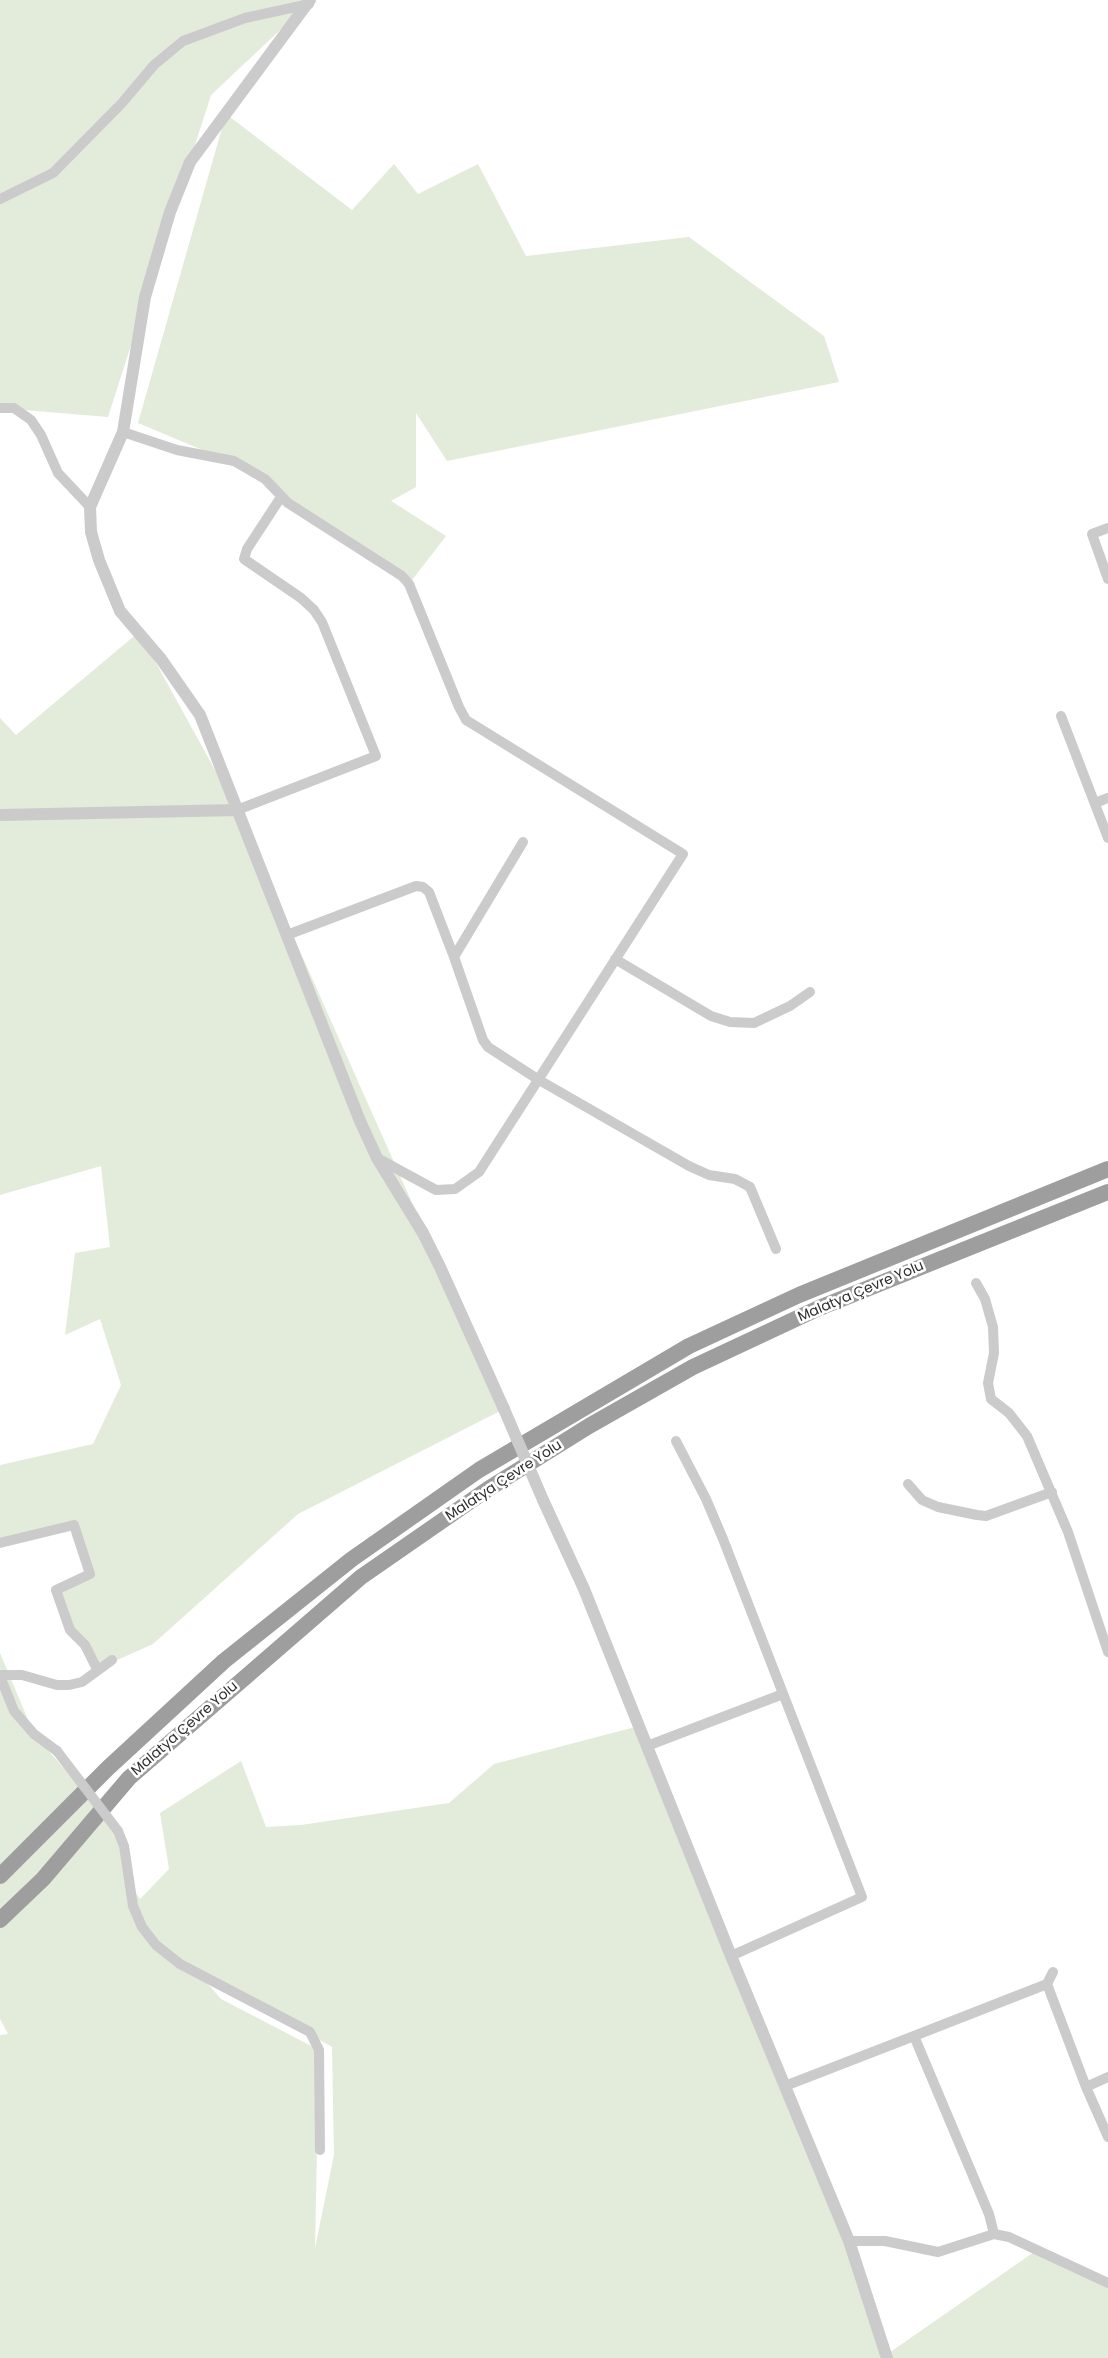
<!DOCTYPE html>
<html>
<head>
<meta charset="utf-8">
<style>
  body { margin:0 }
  canvas { display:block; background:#fff }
</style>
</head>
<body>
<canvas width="1108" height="2358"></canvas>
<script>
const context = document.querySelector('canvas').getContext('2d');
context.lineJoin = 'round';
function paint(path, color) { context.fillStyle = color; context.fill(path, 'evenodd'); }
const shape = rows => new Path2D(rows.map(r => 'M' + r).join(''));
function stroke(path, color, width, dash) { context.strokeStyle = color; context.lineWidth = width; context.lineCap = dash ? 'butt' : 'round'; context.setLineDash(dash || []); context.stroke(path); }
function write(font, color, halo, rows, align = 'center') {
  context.font = font + ' Poppins,sans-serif'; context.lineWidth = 5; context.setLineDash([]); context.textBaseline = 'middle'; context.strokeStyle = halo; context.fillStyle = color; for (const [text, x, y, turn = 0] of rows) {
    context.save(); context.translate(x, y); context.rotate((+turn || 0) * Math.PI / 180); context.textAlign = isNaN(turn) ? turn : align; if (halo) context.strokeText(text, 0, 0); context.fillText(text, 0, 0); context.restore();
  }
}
paint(shape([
  [0,0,312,0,211,95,108,417,0,408],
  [226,114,352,210,394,164,418,194,478,164,526,256,689,237,824,336,839,382,447,461,416,413,416,487,391,501,446,536,409,584,248,469,138,423],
  [139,632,237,810,504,1409,298,1514,153,1644,97,1669,62,1607,56,1590,90,1574,74,1526,0,1543,0,1465,93,1444,121,1385,100,1319,65,1335,75,1253,110,1247,101,1166,0,1195,0,718,16,735],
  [0,1653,34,1734,118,1831,128,1883,140,1899,169,1869,160,1813,241,1761,266,1827,301,1825,449,1803,494,1764,639,1726,865,2289,885,2358,0,2358,0,2035,8,2034,0,2019],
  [195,1969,332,2047,334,2155,315,2248,319,2050,221,1999],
  [1037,2250,1108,2282,1108,2358,887,2358,886,2355]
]), '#e3ebdb');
stroke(shape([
  [0,199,53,173,122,103,154,65,183,41,245,18,309,4],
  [0,408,14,408,31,420,41,435,58,473,90,507],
  [123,432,177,450,234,461,265,479,288,503,402,576,409,584,459,707,466,720,683,854,479,1172,455,1189,436,1190,377,1158],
  [1108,528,1092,534,1108,579],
  [1061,716,1108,838],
  [1095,803,1108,798],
  [237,810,376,756,322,622,314,610,301,598,244,559,247,549,281,497],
  [287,935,416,886,423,887,429,892,454,957,483,1040,488,1047,539,1080,689,1166,709,1175,735,1179,750,1187,776,1249],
  [454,957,523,842],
  [615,959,711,1016,730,1022,754,1023,790,1006,810,992],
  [976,1283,985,1299,993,1327,994,1353,988,1383,991,1399,1009,1413,1027,1436,1068,1532,1108,1652],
  [676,1441,706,1499,723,1539,862,1897,731,1956],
  [908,1484,922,1500,938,1507,977,1515,986,1516,1052,1492],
  [0,1543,74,1525,90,1574,56,1590,70,1630,85,1645,97,1669],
  [0,1675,22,1675,57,1685,69,1685,82,1682,112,1660],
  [0,1676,14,1711,34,1734,57,1751],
  [647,1746,783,1694],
  [118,1831,124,1846,133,1906,142,1927,156,1945,180,1964,310,2032,319,2050,320,2150],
  [1047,1984,1053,1972],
  [914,2036,1047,1984,1086,2087,1108,2137],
  [785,2086,914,2036,989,2214,994,2234],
  [1086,2087,1108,2077],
  [849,2241,885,2241,938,2252,994,2234,1009,2237,1108,2283]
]), '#cbcbcb', 10);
stroke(shape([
  [310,0,190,162,170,212,145,297,123,432,90,507,91,532,99,560,120,611,161,659,200,715,360,1121,377,1158,423,1233,440,1267,504,1409],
  [0,815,237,810],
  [543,1500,584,1589,731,1956,849,2241,887,2358]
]), '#cbcbcb', 12);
stroke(shape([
  [0,1876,108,1768,224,1661,352,1559,479,1470,689,1346,799,1295,1108,1169],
  [0,1920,43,1879,129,1778,361,1577,488,1489,589,1426,693,1367,819,1308,1108,1192]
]), '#9e9e9e', 16);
stroke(shape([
  [57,1751,118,1831]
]), '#cbcbcb', 10);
stroke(shape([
  [504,1409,543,1500]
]), '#cbcbcb', 12);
write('14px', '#2e2e2e', '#fff', [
  ["Malatya Çevre Yolu",861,1292,-23],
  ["Malatya Çevre Yolu",504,1481,-33],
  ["Malatya Çevre Yolu",185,1729,-41]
]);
</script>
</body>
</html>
